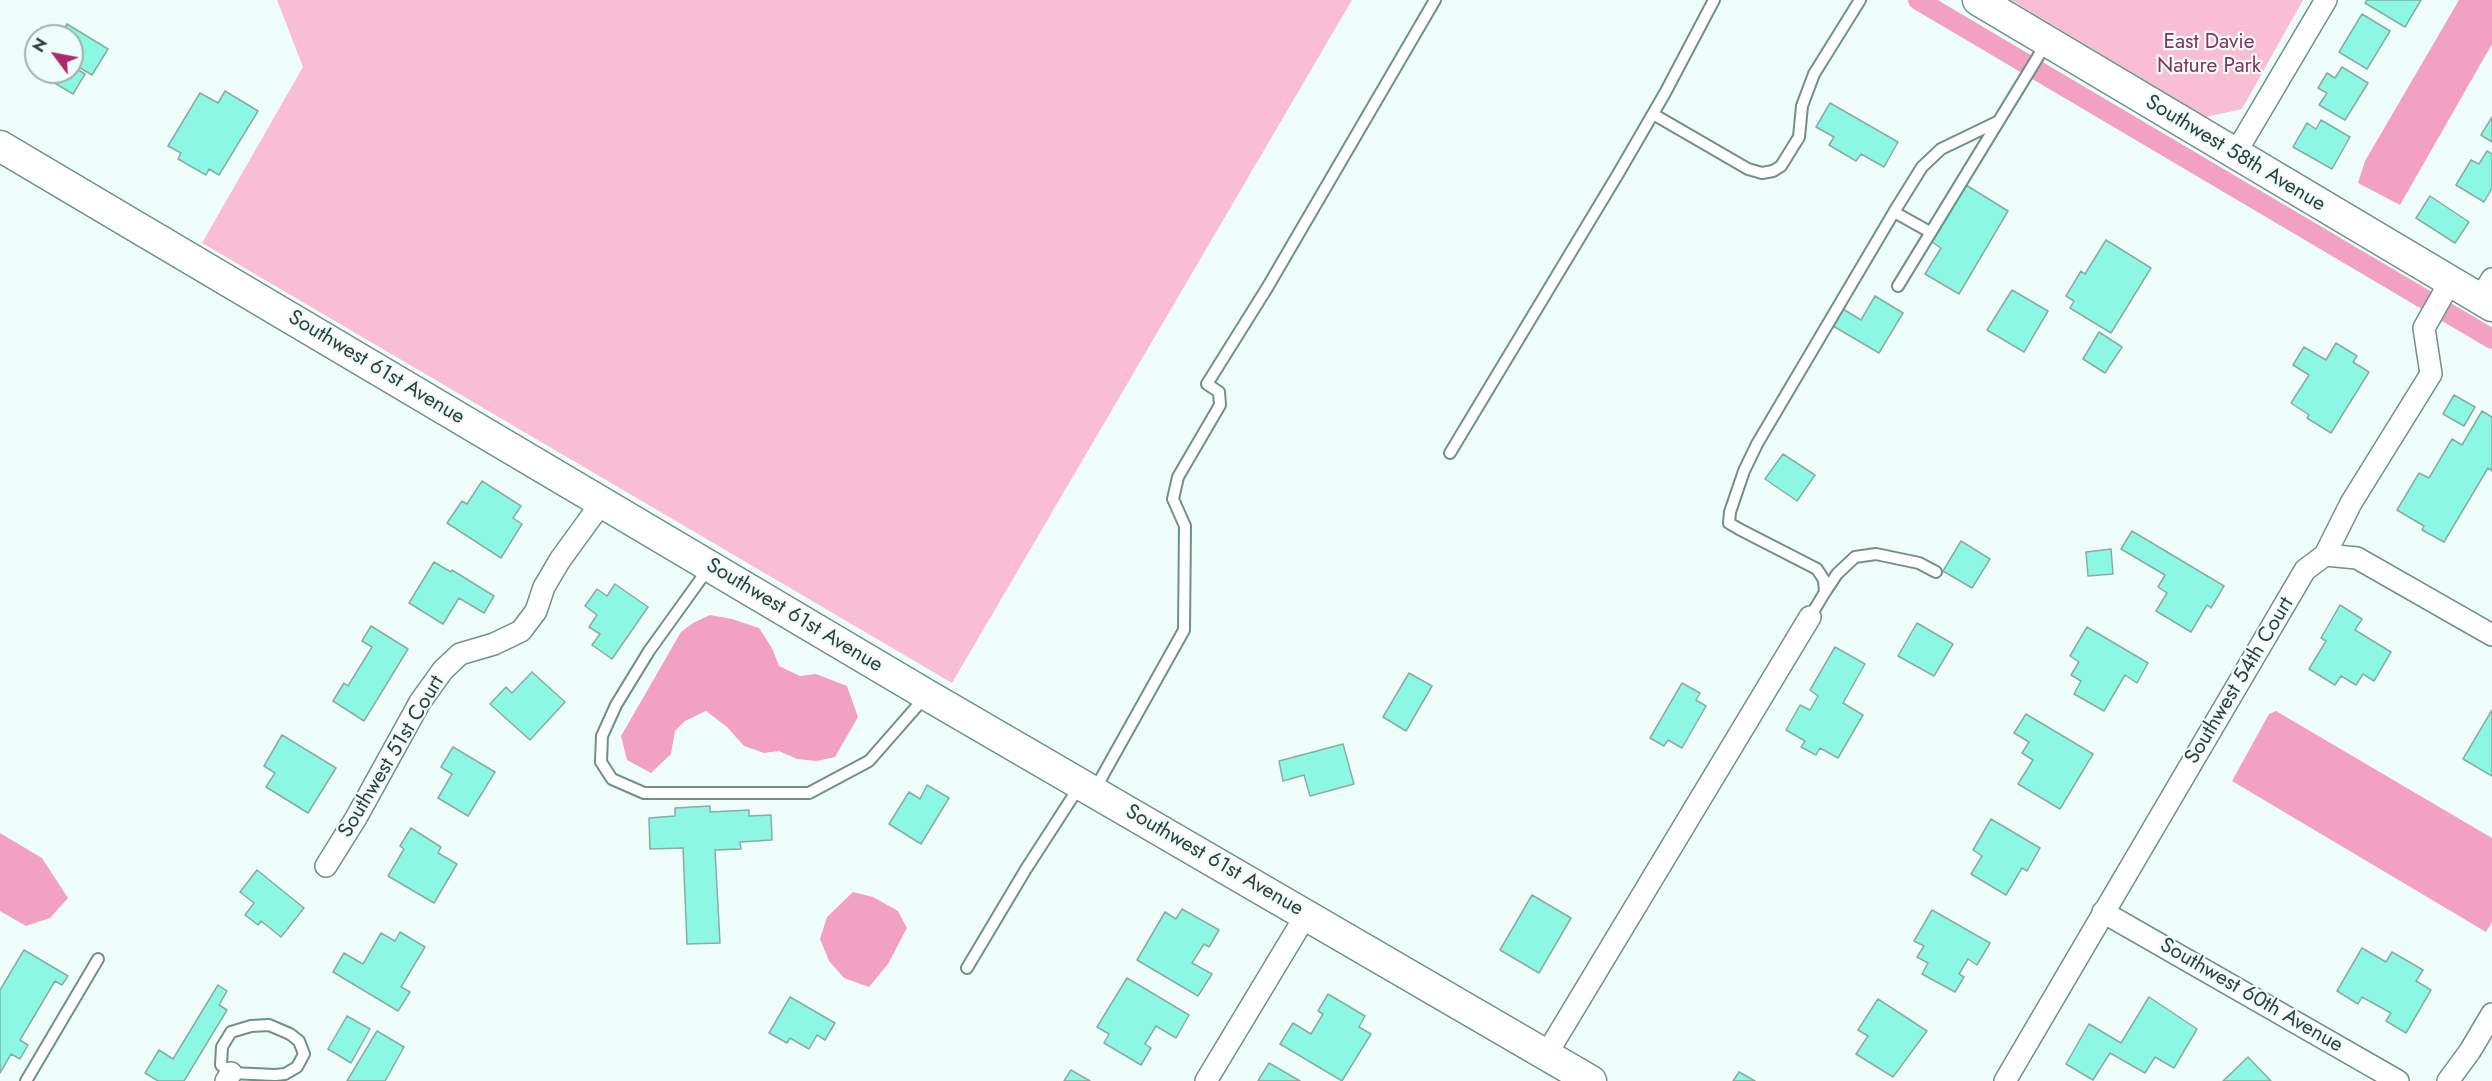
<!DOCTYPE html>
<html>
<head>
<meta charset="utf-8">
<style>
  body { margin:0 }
  #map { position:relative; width:2492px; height:1081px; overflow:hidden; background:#effdfa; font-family:Jost,sans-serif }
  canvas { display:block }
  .north { position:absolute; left:24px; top:24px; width:60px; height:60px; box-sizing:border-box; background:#effdfa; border:2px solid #a3b1ae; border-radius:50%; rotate:302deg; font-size:16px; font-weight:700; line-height:24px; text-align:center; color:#313f3c }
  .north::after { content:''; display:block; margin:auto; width:21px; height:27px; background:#af286e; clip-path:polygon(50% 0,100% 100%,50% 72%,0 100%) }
</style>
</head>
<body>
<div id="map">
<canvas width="2492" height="1081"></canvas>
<div class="north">N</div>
</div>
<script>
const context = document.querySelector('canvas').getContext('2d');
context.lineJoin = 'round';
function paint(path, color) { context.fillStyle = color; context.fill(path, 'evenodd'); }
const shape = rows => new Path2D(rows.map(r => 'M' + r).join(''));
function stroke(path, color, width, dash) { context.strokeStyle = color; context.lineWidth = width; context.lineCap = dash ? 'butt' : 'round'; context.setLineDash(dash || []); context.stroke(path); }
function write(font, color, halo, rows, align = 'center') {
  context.font = font + ' Jost,sans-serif'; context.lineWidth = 4.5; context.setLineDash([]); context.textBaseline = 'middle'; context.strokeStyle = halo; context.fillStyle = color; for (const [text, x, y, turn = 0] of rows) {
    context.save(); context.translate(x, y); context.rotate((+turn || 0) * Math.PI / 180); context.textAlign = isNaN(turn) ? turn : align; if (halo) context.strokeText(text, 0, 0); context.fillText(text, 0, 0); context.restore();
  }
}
paint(shape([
  [277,0,1352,0,952,683,202,243,303,67],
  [2011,0,2303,0,2242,109,2206,117]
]), '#f9bdd4');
paint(shape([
  [2459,0,2492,0,2492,44,2400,205,2358,183,2365,161],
  [710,615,732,619,759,628,772,648,779,666,800,676,816,674,847,686,858,717,835,757,817,761,797,759,779,751,764,753,744,746,727,727,706,711,685,721,675,731,671,754,651,773,627,760,621,736,681,632,693,623],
  [2276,711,2492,838,2492,922,2486,932,2232,781,2269,714],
  [0,833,42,858,68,898,50,918,26,926,0,911],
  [853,892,873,897,898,911,907,928,888,964,869,987,844,978,829,961,820,939,827,917]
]), '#f3a1c2');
stroke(shape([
  [1918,0,2492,339]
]), '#f3a1c2', 20);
const building = shape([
  [2367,0,2421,0,2405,27,2365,3,2367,0],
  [2362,14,2390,31,2367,69,2339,52,2362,14],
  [67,24,108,49,92,75,72,63,72,36,59,36,67,24],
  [72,66,85,74,73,94,38,73,72,72,72,66],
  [2342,67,2368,83,2345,120,2319,105,2327,93,2318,88,2327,73,2335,78,2342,67],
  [225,91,258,111,219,175,209,169,206,175,178,159,181,153,168,146,200,93,218,103,225,91],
  [1830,103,1898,142,1884,167,1861,154,1856,161,1829,145,1834,137,1816,127,1830,103],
  [2492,117,2492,142,2481,135,2492,117],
  [2321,120,2350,137,2332,169,2293,147,2307,123,2316,129,2321,120],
  [2487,151,2492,154,2492,188,2484,202,2456,185,2471,160,2479,164,2487,151],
  [1966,185,2008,211,1959,294,1925,274,1941,248,1932,242,1966,185],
  [2430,196,2469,222,2455,243,2416,218,2430,196],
  [2106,240,2151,268,2111,333,2070,308,2074,301,2066,296,2081,271,2085,274,2106,240],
  [2012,290,2048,311,2024,352,1987,330,2012,290],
  [1875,296,1903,313,1879,353,1833,326,1843,309,1861,320,1875,296],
  [2099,332,2122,347,2105,373,2083,359,2099,332],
  [2336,343,2357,356,2353,362,2369,372,2331,433,2307,418,2309,415,2291,403,2309,375,2293,365,2304,347,2326,360,2336,343],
  [2454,395,2475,407,2464,426,2443,414,2454,395],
  [2482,411,2492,417,2492,471,2488,468,2444,542,2422,530,2424,526,2397,510,2419,473,2429,478,2452,439,2462,445,2482,411],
  [1783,454,1815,475,1797,501,1765,479,1783,454],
  [482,481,521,506,513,518,522,524,501,558,447,523,462,501,467,504,482,481],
  [2132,531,2224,586,2211,608,2207,605,2191,632,2156,611,2167,593,2158,587,2165,575,2121,549,2132,531],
  [1961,541,1990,559,1972,588,1943,571,1961,541],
  [2111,549,2113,574,2088,576,2086,552,2111,549],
  [434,562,451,572,452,570,494,596,484,613,459,598,443,624,409,603,434,562],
  [615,584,648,607,612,659,592,645,600,634,589,627,597,615,585,606,597,589,607,596,615,584],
  [2340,605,2362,619,2355,630,2391,652,2374,681,2363,674,2356,685,2341,676,2335,685,2309,669,2326,641,2321,638,2340,605],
  [1917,623,1953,644,1934,676,1898,656,1917,623],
  [371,626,408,649,364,721,333,701,344,683,348,686,372,647,362,641,371,626],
  [2087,627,2148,663,2137,683,2125,675,2104,711,2074,694,2081,681,2071,675,2079,662,2070,656,2087,627],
  [1835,647,1865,664,1843,703,1863,715,1838,758,1820,748,1816,755,1801,747,1805,741,1786,730,1800,705,1810,710,1818,696,1810,690,1835,647],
  [532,672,565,702,530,740,490,704,506,687,512,693,532,672],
  [1409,673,1432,686,1406,731,1383,717,1409,673],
  [1682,683,1700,693,1696,700,1706,706,1682,748,1668,740,1664,746,1650,738,1682,683],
  [2492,710,2492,776,2463,759,2492,710],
  [2026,714,2093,754,2060,809,2018,784,2033,760,2022,753,2029,742,2014,733,2026,714],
  [282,735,336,768,308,813,266,787,275,773,264,766,282,735],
  [1343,744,1354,784,1310,796,1304,775,1283,781,1279,761,1343,744],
  [453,747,495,772,468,816,438,798,452,774,441,767,453,747],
  [927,785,949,798,921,844,889,824,909,792,920,799,927,785],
  [710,806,710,812,749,810,749,816,771,815,772,840,740,842,741,849,715,850,720,943,687,944,683,848,650,849,649,818,675,816,675,808,710,806],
  [1991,819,2040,848,2027,871,2022,868,2006,895,1971,874,1982,856,1973,850,1991,819],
  [411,828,441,847,438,853,457,864,434,903,388,876,404,849,400,846,411,828],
  [257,870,304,908,281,937,261,921,258,925,245,915,254,903,240,892,257,870],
  [1532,895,1571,918,1539,973,1500,950,1532,895],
  [1182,909,1219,930,1209,947,1204,944,1192,963,1212,974,1198,996,1137,960,1165,912,1176,919,1182,909],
  [1932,910,1990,943,1977,965,1968,959,1959,974,1964,977,1955,992,1922,974,1928,963,1917,957,1924,946,1914,941,1932,910],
  [400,932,425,947,401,987,410,992,398,1011,333,972,344,953,363,964,381,933,395,941,400,932],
  [2362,948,2386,962,2392,952,2423,970,2416,981,2431,990,2406,1033,2386,1021,2391,1013,2362,997,2358,1004,2337,991,2362,948],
  [24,950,68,976,62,985,55,981,20,1040,28,1045,20,1059,11,1054,0,1073,0,990,24,950],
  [1127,978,1189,1015,1176,1038,1156,1026,1145,1044,1151,1048,1141,1065,1104,1043,1109,1034,1097,1027,1127,978],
  [218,985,227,991,219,1005,227,1010,184,1081,158,1081,145,1073,159,1050,173,1059,218,985],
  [1328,994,1365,1016,1359,1027,1371,1034,1342,1081,1280,1044,1293,1023,1311,1034,1323,1014,1318,1011,1328,994],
  [790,997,835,1023,825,1040,817,1035,809,1049,790,1038,787,1043,769,1033,790,997],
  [2149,997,2197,1029,2174,1068,2155,1057,2145,1073,2110,1053,2093,1080,2066,1064,2089,1024,2121,1043,2149,997],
  [1878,999,1927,1031,1893,1077,1856,1054,1868,1036,1858,1030,1878,999],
  [347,1016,370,1029,351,1063,328,1049,347,1016],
  [377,1031,404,1047,385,1081,347,1081,377,1031],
  [2248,1057,2271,1081,2223,1081,2248,1057],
  [1269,1063,1300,1081,1258,1081,1269,1063],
  [1071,1070,1090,1081,1064,1081,1071,1070],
  [1739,1072,1755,1081,1733,1081,1739,1072]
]);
paint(building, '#8cf7e2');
stroke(building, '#89aca4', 1.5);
const lane = shape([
  [1653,114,1748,169,1762,173,1773,171,1781,166,1799,137,1802,106,1814,74,1860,0],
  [1930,232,1894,212,1922,167,1941,149,1997,122],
  [1898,286,2047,42],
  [1450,453,1618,174,1665,93,1714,0],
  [708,569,649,651,616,705,602,736,601,762,612,779,644,793,809,793,869,761,926,696],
  [1825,592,1837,574,1855,557,1876,554,1919,563,1936,572],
  [1810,617,1825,592,1824,580,1817,569,1739,529,1729,523,1730,512,1744,471,1757,444,1894,212],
  [1094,791,1184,630,1185,526,1173,499,1178,477,1220,405,1219,392,1207,384,1267,288,1435,0],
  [967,968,1026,869,1079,787],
  [269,1025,290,1034,299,1041,304,1054,297,1067,285,1074,275,1075,231,1073,221,1065,222,1047,231,1032,251,1026,269,1025],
  [26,1081,98,959]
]);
const street = shape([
  [2235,154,2326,0],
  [2480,299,2492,279],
  [2325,555,2357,558,2492,635],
  [326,866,356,818,420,702,443,670,460,654,494,644,521,631,536,611,544,587,560,560,602,502],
  [2103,912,2398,1081],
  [1546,1055,1810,617],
  [226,1081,231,1073],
  [1206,1081,1306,915],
  [2005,1081,2305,570,2325,555,2351,503,2431,374,2424,328,2450,282],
  [2448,1081,2470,1051,2492,1014]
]);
const secondary = shape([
  [1978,0,2492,306],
  [0,146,927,695,1591,1081]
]);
stroke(lane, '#6f9189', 14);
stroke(street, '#6f9189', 24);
stroke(secondary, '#6f9189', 33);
stroke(lane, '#fff', 10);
stroke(street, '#fff', 21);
stroke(secondary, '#fff', 30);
write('21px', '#8b2d5a', '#effdfa', [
  ["East Davie",2209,43],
  ["Nature Park",2209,67]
]);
write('21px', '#313f3c', '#effdfa', [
  ["Southwest 58th Avenue",2235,154,31],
  ["Southwest 61st Avenue",376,368,31],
  ["Southwest 61st Avenue",794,616,31],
  ["Southwest 54th Court",2240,681,-59],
  ["Southwest 51st Court",392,757,-59],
  ["Southwest 61st Avenue",1214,861,30],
  ["Southwest 60th Avenue",2251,996,30]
]);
</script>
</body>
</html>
